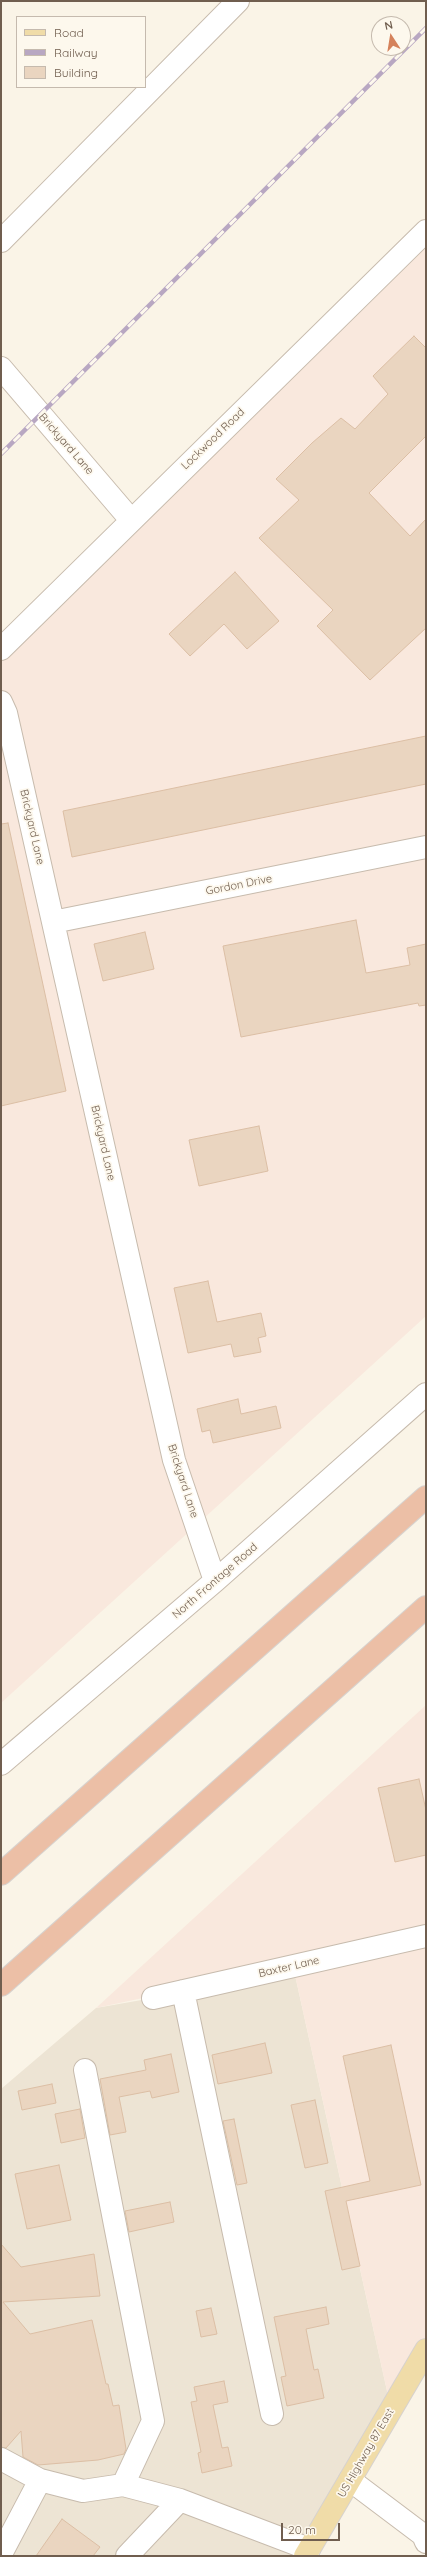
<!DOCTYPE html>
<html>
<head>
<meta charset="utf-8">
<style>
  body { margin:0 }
  #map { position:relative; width:427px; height:2557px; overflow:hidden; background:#faf4e7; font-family:Quicksand,sans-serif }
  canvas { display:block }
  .frame { position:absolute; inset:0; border:2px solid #705e4f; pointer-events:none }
  .legend { position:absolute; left:16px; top:16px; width:130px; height:72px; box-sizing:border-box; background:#fdf8ed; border:1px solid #c5baae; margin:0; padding:5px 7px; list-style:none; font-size:12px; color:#705e4f }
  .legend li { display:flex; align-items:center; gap:8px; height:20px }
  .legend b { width:20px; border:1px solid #c5baae }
  .north { position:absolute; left:371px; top:16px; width:40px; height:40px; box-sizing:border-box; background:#fdf8ed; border:1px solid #c5baae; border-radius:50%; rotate:348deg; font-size:11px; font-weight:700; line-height:16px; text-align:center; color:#705e4f }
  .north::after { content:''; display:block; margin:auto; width:14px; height:18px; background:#d5825b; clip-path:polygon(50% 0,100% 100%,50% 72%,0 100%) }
  .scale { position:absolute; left:281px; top:2523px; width:59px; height:18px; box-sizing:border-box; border:2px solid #705e4f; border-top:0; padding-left:5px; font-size:12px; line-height:14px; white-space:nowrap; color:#705e4f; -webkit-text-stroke:3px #fdf8ed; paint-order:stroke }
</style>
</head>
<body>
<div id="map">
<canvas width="427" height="2557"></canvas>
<div class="frame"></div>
<ul class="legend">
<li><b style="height:5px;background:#f0dca8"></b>Road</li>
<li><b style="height:5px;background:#b8a7c2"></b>Railway</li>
<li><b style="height:11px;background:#ead5c0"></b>Building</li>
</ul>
<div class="north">N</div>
<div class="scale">20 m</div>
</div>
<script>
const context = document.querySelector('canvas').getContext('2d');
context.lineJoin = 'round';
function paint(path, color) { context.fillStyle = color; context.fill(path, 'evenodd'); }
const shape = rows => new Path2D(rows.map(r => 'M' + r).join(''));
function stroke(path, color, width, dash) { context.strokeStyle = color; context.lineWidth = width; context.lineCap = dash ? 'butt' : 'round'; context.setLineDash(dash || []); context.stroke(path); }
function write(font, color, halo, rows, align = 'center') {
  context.font = font + ' Quicksand,sans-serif'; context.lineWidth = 3.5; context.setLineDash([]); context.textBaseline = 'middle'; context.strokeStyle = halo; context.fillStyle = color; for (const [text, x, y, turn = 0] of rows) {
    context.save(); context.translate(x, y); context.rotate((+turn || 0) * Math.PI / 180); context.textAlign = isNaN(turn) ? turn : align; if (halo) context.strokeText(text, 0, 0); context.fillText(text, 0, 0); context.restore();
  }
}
paint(shape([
  [293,1966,391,2409,305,2556,1,2556,1,2089,96,2008,153,1998]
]), '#ede4d4');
paint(shape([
  [426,231,426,1316,1,1703,1,650],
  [426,1705,426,2349,391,2409,293,1966,96,2008]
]), '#f9e8dd');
const building = shape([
  [414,336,426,348,426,436,369,493,410,536,426,519,426,628,370,680,317,626,333,610,259,538,299,500,276,479,312,443,341,418,355,429,388,394,373,376,414,336],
  [235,572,279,621,247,649,224,624,190,656,169,634,235,572],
  [426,736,426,784,72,857,63,811,426,736],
  [8,823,66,1091,1,1106,1,824,8,823],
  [356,920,366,973,410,965,407,948,426,944,426,1005,419,1006,418,1003,241,1037,223,946,356,920],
  [145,932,154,969,103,981,94,944,145,932],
  [259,1126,268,1171,199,1186,189,1140,259,1126],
  [208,1281,217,1322,261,1313,266,1336,258,1338,261,1352,234,1357,231,1344,188,1353,174,1288,208,1281],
  [238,1399,241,1414,276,1406,281,1428,213,1443,210,1430,202,1432,197,1409,238,1399],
  [419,1779,426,1810,426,1855,395,1862,378,1788,419,1779],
  [265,2043,272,2073,218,2084,212,2055,265,2043],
  [391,2045,421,2185,346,2201,360,2266,342,2270,325,2191,370,2181,343,2056,391,2045],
  [171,2054,179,2092,152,2098,150,2091,119,2097,126,2132,110,2135,100,2079,146,2070,144,2060,171,2054],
  [52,2084,56,2103,22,2110,18,2091,52,2084],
  [315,2100,328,2163,305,2168,291,2105,315,2100],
  [80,2109,85,2138,61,2143,55,2114,80,2109],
  [234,2119,247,2183,237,2185,223,2121,234,2119],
  [59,2165,71,2220,27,2229,15,2174,59,2165],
  [170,2202,174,2222,129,2232,125,2211,170,2202],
  [1,2244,21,2267,94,2254,100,2296,3,2302,30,2334,92,2320,106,2384,108,2384,113,2406,119,2405,126,2449,124,2454,98,2460,38,2465,23,2457,21,2431,6,2448,1,2447,1,2244],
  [326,2307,329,2324,306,2329,314,2370,318,2369,324,2398,287,2406,281,2377,286,2376,274,2317,326,2307],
  [211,2308,217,2334,201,2337,196,2311,211,2308],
  [224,2381,228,2402,213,2405,222,2448,228,2447,232,2466,202,2473,198,2453,201,2452,191,2402,197,2401,194,2387,224,2381],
  [62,2519,100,2547,93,2556,36,2556,62,2519]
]);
paint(building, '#ead5c0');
stroke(building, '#dcbfa5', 1);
const minor = shape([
  [1,241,238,1],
  [1,368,131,520],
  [1,649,426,231],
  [1,702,6,713,174,1460,215,1581],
  [53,922,426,847],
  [1,1764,215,1581,426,1394],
  [183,1991,272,2414],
  [153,1998,426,1936],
  [85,2070,153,2421,123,2485],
  [1,2459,40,2480],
  [350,2480,423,2535,426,2542],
  [1,2554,40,2480,83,2491,123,2485,180,2500,309,2549],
  [127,2556,180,2500]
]);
const major = shape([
  [305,2556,426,2350]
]);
const highway = shape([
  [1,1874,426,1497],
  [1,1985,426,1607]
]);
stroke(minor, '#c7bbad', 24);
stroke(major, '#d7d2ce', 24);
stroke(highway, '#d7d2ce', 24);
stroke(minor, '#fff', 22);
stroke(major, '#f0dca8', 22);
stroke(highway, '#ecbfa6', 22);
const rail = shape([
  [1,454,426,28]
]);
stroke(rail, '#b8a7c2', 4.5);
stroke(rail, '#fdf8ed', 3, [9]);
write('11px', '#705e4f', '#fdf8ed', [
  ["Lockwood Road",213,439,-44],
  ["Brickyard Lane",66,444,49],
  ["Brickyard Lane",32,827,77],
  ["Gordon Drive",239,885,-11],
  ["Brickyard Lane",103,1143,77],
  ["Brickyard Lane",183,1481,72],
  ["North Frontage Road",215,1581,-41],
  ["Baxter Lane",289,1967,-13],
  ["US Highway 87 East",366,2453,-60]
]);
</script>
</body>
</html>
